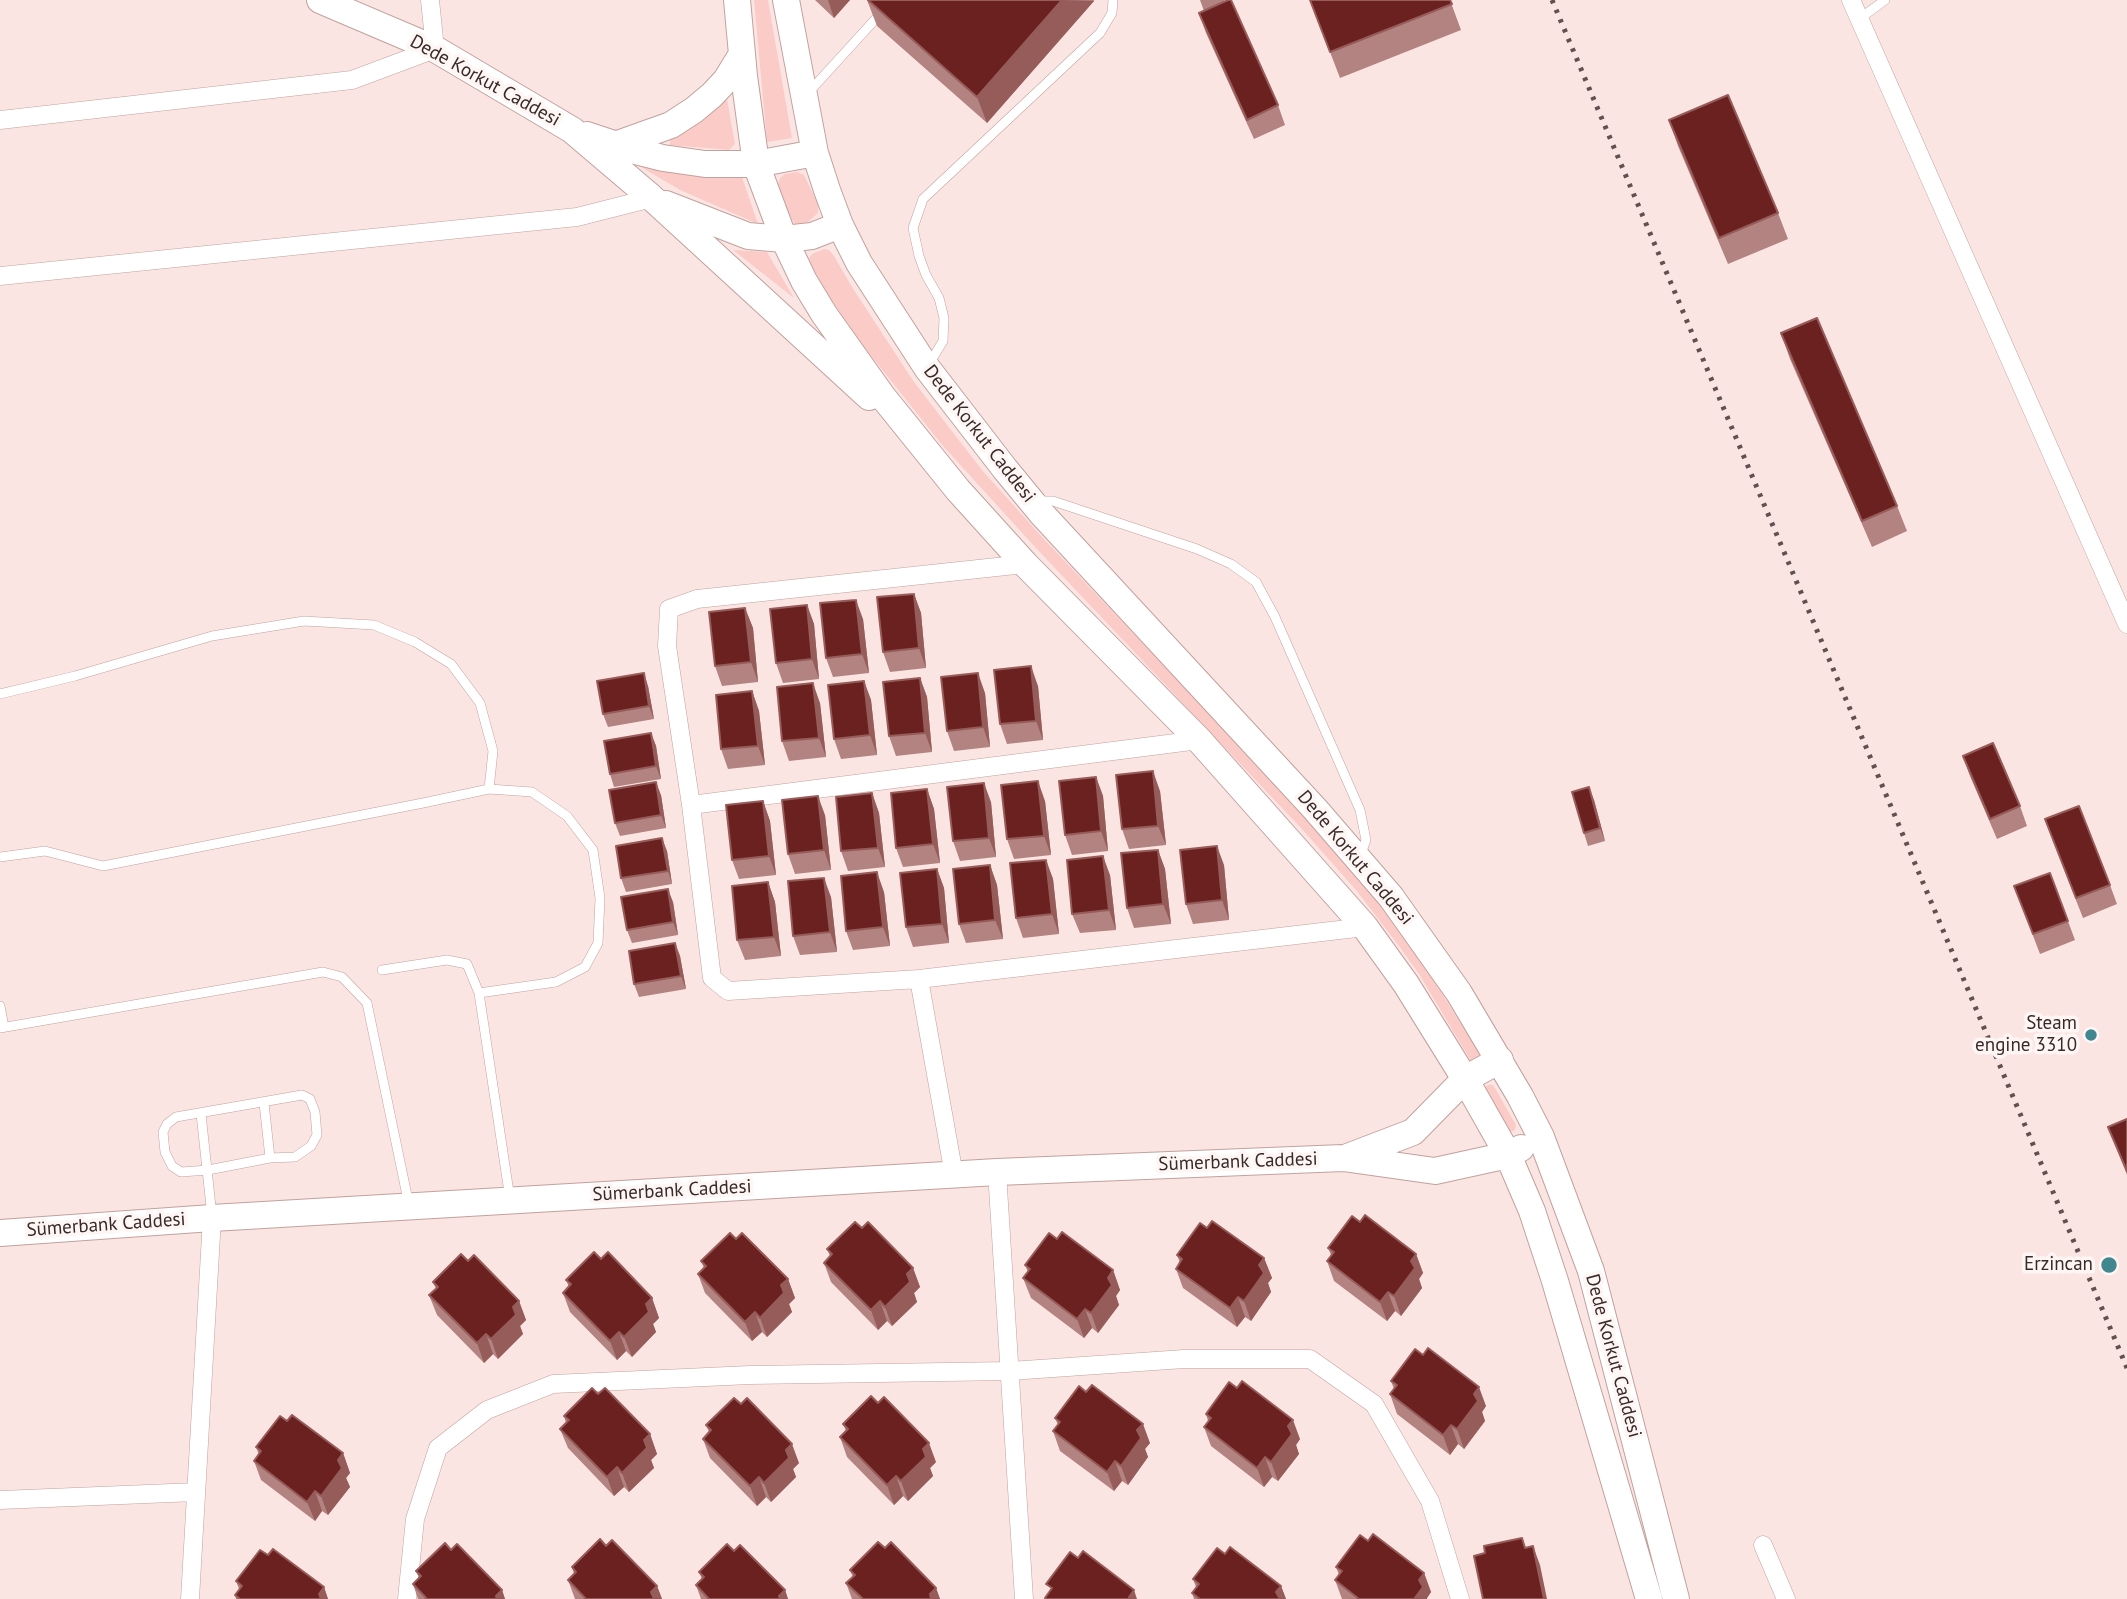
<!DOCTYPE html>
<html>
<head>
<meta charset="utf-8">
<style>
  body { margin:0 }
  canvas { display:block; background:#fbe5e3 }
</style>
</head>
<body>
<canvas width="2127" height="1599"></canvas>
<script>
const context = document.querySelector('canvas').getContext('2d');
context.lineJoin = 'round';
function paint(path, color) { context.fillStyle = color; context.fill(path, 'evenodd'); }
const shape = rows => new Path2D(rows.map(r => 'M' + r).join(''));
function stroke(path, color, width, dash) { context.strokeStyle = color; context.lineWidth = width; context.lineCap = dash ? 'butt' : 'round'; context.setLineDash(dash || []); context.stroke(path); }
function write(font, color, halo, rows, align = 'center') {
  context.font = font + ' "PT Sans",sans-serif'; context.lineWidth = 7; context.setLineDash([]); context.textBaseline = 'middle'; context.strokeStyle = halo; context.fillStyle = color; for (const [text, x, y, turn = 0] of rows) {
    context.save(); context.translate(x, y); context.rotate((+turn || 0) * Math.PI / 180); context.textAlign = isNaN(turn) ? turn : align; if (halo) context.strokeText(text, 0, 0); context.fillText(text, 0, 0); context.restore();
  }
}
paint(shape([
  [754,0,768,0,792,138,767,142],
  [727,99,735,144,729,150,670,145,670,137,712,111],
  [619,154,742,177,758,224,680,190],
  [797,172,804,175,818,204,818,213,807,223,800,225,795,224,791,218,779,193,778,184,780,178,785,174],
  [824,249,829,250,834,256,852,287,914,382,982,470,1043,538,1307,817,1366,886,1417,953,1480,1055,1471,1061,1419,974,1399,946,1356,890,1300,827,1035,547,943,446,864,347,828,295,810,263,809,258,812,254],
  [733,250,767,252,794,298],
  [1488,1085,1493,1085,1495,1088,1516,1125,1515,1130,1511,1132,1507,1132,1484,1088]
]), '#fbccc7');
const lane = shape([
  [1859,19,1885,0],
  [808,93,893,0],
  [929,364,943,341,944,318,939,298,926,275,919,256,913,228,923,199,1100,33,1112,13,1113,0],
  [1037,501,1053,501,1197,549,1231,564,1256,582,1275,617,1360,810,1366,840,1360,857],
  [0,694,75,676,212,636,304,621,374,625,415,642,451,664,480,703,493,751,489,789],
  [0,857,45,851,103,866,423,803,489,789,532,792,567,816,593,850,600,898,598,943,585,967,556,982,479,993],
  [382,970,447,960,467,964,479,993,510,1199],
  [0,1006,4,1027],
  [0,1028,323,972,342,977,367,1003,409,1205],
  [302,1095,310,1099,315,1112,317,1135,311,1146,295,1157,270,1158,208,1170,181,1172,172,1166,165,1152,163,1132,167,1124,176,1117,302,1095],
  [264,1103,270,1158],
  [201,1114,212,1216]
]);
const street = shape([
  [1851,0,2127,624],
  [0,120,352,80,435,49,430,0],
  [0,276,577,217,652,198],
  [1025,564,697,599,669,609,667,646,691,805,712,978,728,991,919,979,1365,927],
  [691,805,1199,740],
  [919,979,954,1175],
  [997,1172,1024,1599],
  [0,1500,196,1492],
  [1763,1545,1786,1599],
  [190,1599,212,1218],
  [407,1599,415,1519,438,1448,487,1410,553,1384,750,1375,1010,1371,1184,1359,1310,1359,1374,1404,1430,1501,1460,1599]
]);
const secondary = shape([
  [320,0,435,49,572,130,652,198,869,397],
  [737,0,744,76,756,164,784,239,804,281,824,314,883,397,958,490,1025,564,1199,740,1365,927,1406,984,1465,1079,1508,1155,1532,1211,1555,1281,1649,1599],
  [786,0,815,153,827,190,840,225,859,263,927,368,1005,469,1042,514,1315,809,1391,897,1459,993,1520,1096,1541,1137,1591,1271,1676,1599],
  [587,135,635,151,663,158,705,164,756,164,815,153],
  [615,145,671,125,694,110,712,95,726,80,742,54],
  [666,204,748,236,784,239,812,236,840,225],
  [1345,1158,1413,1132,1465,1079,1500,1060],
  [0,1233,212,1218,997,1172,1343,1158,1435,1171,1508,1155,1521,1148]
]);
stroke(lane, '#c2a19d', 10);
stroke(street, '#c2a19d', 19);
stroke(secondary, '#c2a19d', 28);
stroke(lane, '#fff', 9);
stroke(street, '#fff', 18);
stroke(secondary, '#fff', 26);
stroke(shape([
  [1552,0,2127,1368]
]), '#60504f', 5, [3.5, 7]);
paint(shape([
  [815,0,850,0,834,18],
  [867,0,1094,0,1094,1,987,123,877,26],
  [1200,0,1224,0,1278,105,1285,125,1254,139,1206,33,1199,13,1204,11],
  [1310,0,1450,0,1461,30,1340,78],
  [1669,120,1778,213,1788,239,1728,264,1678,146],
  [1781,333,1897,506,1907,531,1872,547,1790,359],
  [914,594,921,613,926,668,890,672,883,652],
  [807,605,814,624,819,679,783,683,776,663],
  [745,608,753,628,758,682,722,686,715,666],
  [863,619,869,673,833,677,826,658],
  [920,678,927,697,932,752,896,756,889,736],
  [864,681,871,700,877,755,841,759,834,739],
  [648,686,654,719,608,727,603,714],
  [1038,686,1043,740,1007,744,1000,724],
  [752,691,759,711,765,765,728,769,721,749],
  [985,693,990,747,954,751,947,731],
  [820,703,826,757,789,761,782,741],
  [651,733,656,746,661,779,614,787,610,774],
  [1963,756,2020,806,2027,826,1997,839,1970,776],
  [1096,777,1103,796,1108,851,1072,855,1065,835],
  [927,789,934,809,940,863,903,867,896,848],
  [1160,791,1166,845,1129,849,1122,829],
  [872,793,879,813,885,867,848,871,841,851],
  [661,795,666,828,620,836,615,823],
  [1594,800,1605,841,1588,846,1584,833],
  [763,801,770,821,776,875,739,879,732,860],
  [1045,801,1051,855,1014,859,1007,839],
  [991,802,996,857,960,861,953,841],
  [825,815,831,870,795,874,788,854],
  [2052,839,2110,885,2117,904,2083,918],
  [1158,850,1165,869,1171,924,1134,928,1127,908],
  [667,851,672,884,626,892,621,878],
  [1046,860,1053,879,1059,934,1023,938,1016,918],
  [990,865,997,885,1003,939,966,943,959,924],
  [1224,865,1229,920,1193,924,1186,904],
  [937,869,944,888,949,943,913,947,906,927],
  [2050,873,2075,940,2040,954,2014,886],
  [1110,875,1116,930,1080,933,1072,914],
  [768,882,775,902,781,956,745,960,737,940],
  [884,892,890,946,853,950,846,931],
  [831,897,837,952,800,955,793,936],
  [673,902,678,935,632,943,627,930],
  [675,943,680,956,686,989,639,997,634,984],
  [2127,1119,2127,1175,2108,1127],
  [1360,1222,1416,1254,1423,1273,1419,1279,1422,1288,1401,1316,1395,1311,1387,1321,1334,1281,1327,1261,1331,1255,1328,1248],
  [862,1228,913,1268,920,1287,914,1293,917,1302,892,1326,887,1321,878,1330,831,1282,824,1263,830,1256,827,1249],
  [1207,1228,1264,1258,1272,1278,1268,1283,1271,1292,1251,1321,1245,1317,1237,1327,1183,1288,1176,1269,1180,1263,1177,1255],
  [736,1239,788,1279,795,1298,789,1304,792,1312,767,1337,762,1332,752,1341,705,1293,698,1274,704,1268,701,1261],
  [1057,1239,1113,1270,1120,1290,1116,1296,1119,1305,1098,1333,1092,1328,1084,1338,1031,1298,1023,1278,1028,1272,1025,1265],
  [601,1259,652,1298,659,1318,653,1324,656,1332,632,1357,626,1351,617,1360,570,1312,563,1293,569,1287,566,1280],
  [468,1261,519,1301,526,1320,520,1326,523,1334,498,1359,493,1354,484,1363,437,1315,429,1295,436,1289,433,1282],
  [1391,1381,1486,1406,1482,1412,1485,1421,1464,1449,1458,1444,1450,1455,1397,1414,1390,1394,1394,1389],
  [598,1394,650,1434,657,1454,651,1460,654,1468,629,1492,624,1487,614,1496,568,1448,560,1429,566,1423,564,1416],
  [1206,1414,1300,1439,1296,1445,1299,1454,1278,1481,1272,1477,1264,1487,1211,1446,1204,1427,1208,1421],
  [1055,1418,1150,1443,1145,1449,1148,1457,1128,1485,1122,1481,1114,1491,1060,1451,1053,1431,1058,1425],
  [287,1421,343,1453,350,1473,346,1478,350,1487,328,1515,322,1511,315,1521,261,1480,254,1461,259,1455,256,1447],
  [843,1424,936,1462,930,1468,933,1476,908,1501,903,1496,894,1505,847,1457,840,1437,846,1431],
  [706,1425,799,1463,793,1469,796,1477,771,1502,766,1497,757,1506,710,1458,703,1439,709,1432],
  [1368,1541,1424,1573,1431,1592,1427,1598,1427,1599,1342,1599,1335,1580,1339,1575,1336,1567],
  [606,1546,657,1586,662,1599,575,1599,568,1580,574,1574,572,1567],
  [885,1548,936,1588,940,1599,852,1599,846,1583,853,1577,850,1570],
  [451,1550,502,1590,505,1599,418,1599,413,1584,419,1578,416,1571],
  [734,1551,785,1590,788,1599,701,1599,696,1585,702,1579,699,1572],
  [1225,1554,1281,1586,1286,1599,1194,1599,1192,1593,1196,1587,1193,1579],
  [268,1555,324,1587,328,1599,236,1599,235,1595,239,1589,236,1581]
]), '#b28381');
paint(shape([
  [828,0,850,0,834,18],
  [1062,0,1094,1,987,123,977,97],
  [914,594,921,613,926,668,919,648],
  [856,600,863,619,869,673,862,654],
  [807,605,814,624,819,679,812,659],
  [745,608,753,628,758,682,751,662],
  [1031,666,1038,686,1043,740,1036,721],
  [644,673,648,686,654,719,649,706],
  [978,673,985,693,990,747,983,727],
  [920,678,927,697,932,752,925,733],
  [864,681,871,700,877,755,870,735],
  [813,683,820,703,826,757,819,738],
  [752,691,759,711,765,765,758,746],
  [651,733,656,746,661,779,656,766],
  [1153,771,1160,791,1166,845,1158,826],
  [1096,777,1103,796,1108,851,1101,831],
  [1038,781,1045,801,1051,855,1044,836],
  [656,782,661,795,666,828,661,815],
  [984,783,991,802,996,857,989,838],
  [1589,787,1594,800,1605,841,1600,828],
  [927,789,934,809,940,863,933,844],
  [872,793,879,813,885,867,878,848],
  [818,796,825,815,831,870,824,850],
  [763,801,770,821,776,875,769,856],
  [662,838,667,851,672,884,668,871],
  [1217,846,1224,865,1229,920,1222,900],
  [1158,850,1165,869,1171,924,1163,904],
  [1103,856,1110,875,1116,930,1109,910],
  [1046,860,1053,879,1059,934,1052,914],
  [990,865,997,885,1003,939,995,920],
  [937,869,944,888,949,943,942,924],
  [877,872,884,892,890,946,883,927],
  [824,878,831,897,837,952,830,932],
  [768,882,775,902,781,956,774,937],
  [668,889,673,902,678,935,673,922],
  [675,943,680,956,686,989,681,976],
  [1416,1254,1423,1273,1419,1279,1422,1288,1401,1316,1394,1296,1411,1261],
  [1264,1258,1272,1278,1268,1283,1271,1292,1251,1321,1244,1301,1259,1265],
  [913,1268,920,1287,914,1293,917,1302,892,1326,885,1307,907,1274],
  [1113,1270,1120,1290,1116,1296,1119,1305,1098,1333,1091,1313,1108,1278],
  [788,1279,795,1298,789,1304,792,1312,767,1337,760,1318,781,1285],
  [1388,1292,1395,1311,1387,1321,1380,1302],
  [1238,1297,1245,1317,1237,1327,1230,1308],
  [652,1298,659,1318,653,1324,656,1332,632,1357,624,1337,646,1304],
  [519,1301,526,1320,520,1326,523,1334,498,1359,491,1339,513,1307],
  [880,1301,887,1321,878,1330,871,1310],
  [1085,1309,1092,1328,1084,1338,1077,1319],
  [755,1312,762,1332,752,1341,745,1322],
  [619,1332,626,1351,617,1360,610,1341],
  [486,1334,493,1354,484,1363,477,1343],
  [1479,1387,1486,1406,1482,1412,1485,1421,1464,1449,1457,1429,1474,1394],
  [1293,1420,1300,1439,1296,1445,1299,1454,1278,1481,1271,1462,1288,1426],
  [1143,1424,1150,1443,1145,1449,1148,1457,1128,1485,1121,1466,1137,1430],
  [1451,1425,1458,1444,1450,1455,1443,1435],
  [650,1434,657,1454,651,1460,654,1468,629,1492,622,1473,644,1440],
  [929,1443,936,1462,930,1468,933,1476,908,1501,901,1481,923,1449],
  [792,1444,799,1463,793,1469,796,1477,771,1502,764,1483,786,1450],
  [343,1453,350,1473,346,1478,350,1487,328,1515,321,1496,338,1460],
  [1265,1457,1272,1477,1264,1487,1257,1468],
  [1115,1461,1122,1481,1114,1491,1107,1472],
  [617,1467,624,1487,614,1496,607,1477],
  [896,1476,903,1496,894,1505,887,1485],
  [759,1477,766,1497,757,1506,750,1486],
  [315,1491,322,1511,315,1521,307,1502],
  [1533,1546,1540,1565,1547,1599,1544,1599],
  [1424,1573,1431,1592,1427,1598,1427,1599,1414,1599,1419,1580],
  [657,1586,662,1599,654,1599,651,1592],
  [1281,1586,1286,1599,1278,1599,1276,1592],
  [324,1587,328,1599,320,1599,319,1594],
  [936,1588,940,1599,931,1599,930,1594],
  [502,1590,505,1599,497,1599,496,1596],
  [785,1590,788,1599,780,1599,779,1596],
  [1134,1590,1137,1599,1129,1599,1129,1597]
]), '#965c5a');
const building = shape([
  [868,0,1062,0,977,97,868,0],
  [1228,0,1231,0,1278,105,1247,120,1199,13,1228,0],
  [1310,0,1450,0,1452,4,1330,52,1310,0],
  [1728,95,1778,213,1719,238,1669,120,1728,95],
  [1817,318,1897,506,1862,521,1781,333,1817,318],
  [914,594,919,648,883,652,877,597,914,594],
  [856,600,862,654,826,658,820,603,856,600],
  [807,605,812,659,776,663,770,609,807,605],
  [745,608,751,662,715,666,709,612,745,608],
  [1031,666,1036,721,1000,724,994,670,1031,666],
  [644,673,649,706,603,714,597,681,644,673],
  [978,673,983,727,947,731,941,677,978,673],
  [920,678,925,733,889,736,883,682,920,678],
  [864,681,870,735,834,739,828,685,864,681],
  [813,683,819,738,782,741,777,687,813,683],
  [752,691,758,746,721,749,716,695,752,691],
  [651,733,656,766,610,774,604,741,651,733],
  [1993,743,2020,806,1990,819,1963,756,1993,743],
  [1153,771,1158,826,1122,829,1116,775,1153,771],
  [1096,777,1101,831,1065,835,1059,781,1096,777],
  [1038,781,1044,836,1007,839,1001,785,1038,781],
  [656,782,661,815,615,823,609,790,656,782],
  [984,783,989,838,953,841,947,787,984,783],
  [1589,787,1600,828,1584,833,1572,792,1589,787],
  [927,789,933,844,896,848,891,793,927,789],
  [872,793,878,848,841,851,836,797,872,793],
  [818,796,824,850,788,854,782,800,818,796],
  [763,801,769,856,732,860,726,805,763,801],
  [2079,806,2110,885,2076,898,2045,819,2079,806],
  [662,838,668,871,621,878,616,846,662,838],
  [1217,846,1222,900,1186,904,1180,850,1217,846],
  [1158,850,1163,904,1127,908,1121,853,1158,850],
  [1103,856,1109,910,1072,914,1067,860,1103,856],
  [1046,860,1052,914,1016,918,1010,863,1046,860],
  [990,865,995,920,959,924,953,869,990,865],
  [937,869,942,924,906,927,900,873,937,869],
  [877,872,883,927,846,931,841,876,877,872],
  [2050,873,2068,921,2033,934,2014,886,2050,873],
  [824,878,830,932,793,936,788,881,824,878],
  [768,882,774,937,737,940,732,886,768,882],
  [668,889,673,922,627,930,621,897,668,889],
  [675,943,681,976,634,984,629,951,675,943],
  [2127,1119,2127,1171,2108,1127,2127,1119],
  [1365,1215,1416,1254,1411,1261,1415,1268,1394,1296,1388,1292,1380,1302,1327,1261,1334,1252,1328,1248,1352,1216,1360,1222,1365,1215],
  [1212,1221,1264,1258,1259,1265,1264,1273,1244,1301,1238,1297,1230,1308,1176,1269,1182,1259,1177,1255,1200,1223,1207,1228,1212,1221],
  [855,1222,862,1228,868,1222,913,1268,907,1274,910,1282,885,1307,880,1301,871,1310,824,1263,832,1254,827,1249,855,1222],
  [1062,1232,1113,1270,1108,1278,1112,1285,1091,1313,1085,1309,1077,1319,1023,1278,1030,1269,1025,1265,1049,1233,1057,1239,1062,1232],
  [730,1233,736,1239,742,1233,788,1279,781,1285,784,1293,760,1318,755,1312,745,1322,698,1274,706,1266,701,1261,730,1233],
  [594,1252,601,1259,608,1252,652,1298,646,1304,649,1312,624,1337,619,1332,610,1341,563,1293,571,1284,566,1280,594,1252],
  [461,1254,468,1261,474,1255,519,1301,513,1307,516,1315,491,1339,486,1334,477,1343,429,1295,438,1287,433,1282,461,1254],
  [1428,1348,1479,1387,1474,1394,1478,1401,1457,1429,1451,1425,1443,1435,1390,1394,1397,1385,1391,1381,1415,1349,1423,1355,1428,1348],
  [1242,1381,1293,1420,1288,1426,1292,1434,1271,1462,1265,1457,1257,1468,1204,1427,1211,1418,1206,1414,1229,1382,1237,1388,1242,1381],
  [1092,1385,1143,1424,1137,1430,1141,1438,1121,1466,1115,1461,1107,1472,1053,1431,1060,1422,1055,1418,1079,1386,1086,1392,1092,1385],
  [592,1388,598,1394,605,1388,650,1434,644,1440,647,1448,622,1473,617,1467,607,1477,560,1429,569,1420,564,1416,592,1388],
  [871,1396,878,1403,884,1397,929,1443,923,1449,926,1457,901,1481,896,1476,887,1485,840,1437,848,1429,843,1424,871,1396],
  [734,1398,741,1404,747,1398,792,1444,786,1450,789,1458,764,1483,759,1477,750,1486,703,1439,711,1430,706,1425,734,1398],
  [292,1415,343,1453,338,1460,342,1468,321,1496,315,1491,307,1502,254,1461,261,1451,256,1447,280,1416,287,1421,292,1415],
  [1373,1534,1424,1573,1419,1580,1423,1587,1414,1599,1359,1599,1335,1580,1342,1571,1336,1567,1360,1535,1368,1541,1373,1534],
  [1522,1538,1525,1548,1533,1546,1544,1599,1483,1599,1474,1556,1485,1553,1484,1546,1522,1538],
  [600,1539,606,1546,612,1540,657,1586,651,1592,654,1599,586,1599,568,1580,576,1572,572,1567,600,1539],
  [878,1542,885,1548,891,1542,936,1588,930,1594,931,1599,863,1599,846,1583,855,1575,850,1570,878,1542],
  [445,1543,451,1550,457,1544,502,1590,496,1596,497,1599,427,1599,413,1584,421,1576,416,1571,445,1543],
  [727,1544,734,1551,740,1545,785,1590,779,1596,780,1599,709,1599,696,1585,704,1577,699,1572,727,1544],
  [1230,1547,1281,1586,1276,1592,1280,1599,1200,1599,1192,1593,1199,1584,1193,1579,1217,1548,1225,1554,1230,1547],
  [273,1549,324,1587,319,1594,321,1599,240,1599,235,1595,242,1586,236,1581,260,1550,268,1555,273,1549],
  [1083,1551,1134,1590,1129,1597,1130,1599,1046,1599,1045,1598,1052,1588,1046,1584,1070,1552,1078,1558,1083,1551]
]);
paint(building, '#6a211f');
stroke(building, '#965c5a', 2);
for (const [x, y, r, color] of [
  [2091,1035,7,"#40878f"],
  [2109,1265,9,"#40878f"]
]) { const dot = new Path2D(); dot.arc(x, y, r, 0, 2 * Math.PI); context.fillStyle = color; context.fill(dot); stroke(dot, '#fef6f5', 2.5); }
write('19px', '#382a29', '#fef6f5', [
  ["Dede Korkut Caddesi",485,81,29],
  ["Dede Korkut Caddesi",979,434,52],
  ["Dede Korkut Caddesi",1355,858,50],
  ["Sümerbank Caddesi",1238,1162,-2],
  ["Sümerbank Caddesi",672,1191,-3],
  ["Sümerbank Caddesi",106,1225,-4],
  ["Dede Korkut Caddesi",1613,1356,75]
]);
write('19px', '#382a29', '#fef6f5', [
  ["Steam",2077,1024],
  ["engine 3310",2077,1046],
  ["Erzincan",2093,1265]
], 'right');
</script>
</body>
</html>
